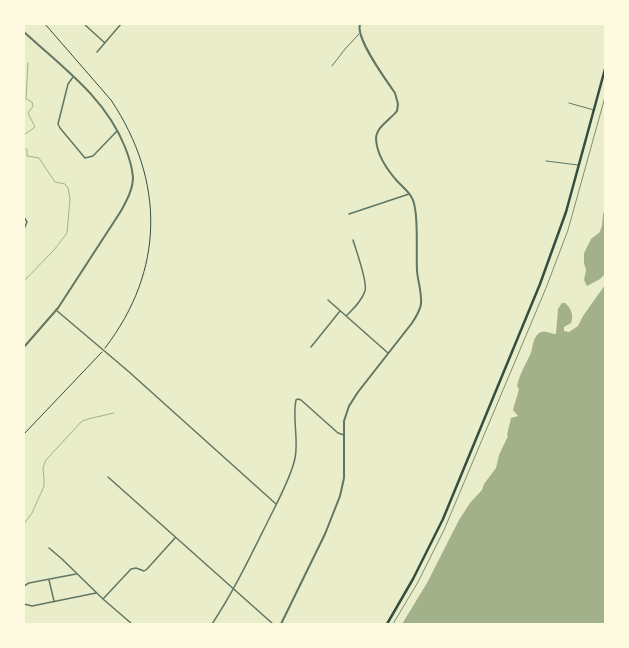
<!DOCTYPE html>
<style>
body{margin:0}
#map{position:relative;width:629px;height:648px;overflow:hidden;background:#e9edc9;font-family:Poppins,sans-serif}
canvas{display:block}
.frame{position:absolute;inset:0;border:25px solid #fefae0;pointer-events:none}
</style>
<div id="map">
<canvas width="629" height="648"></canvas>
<div class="frame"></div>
</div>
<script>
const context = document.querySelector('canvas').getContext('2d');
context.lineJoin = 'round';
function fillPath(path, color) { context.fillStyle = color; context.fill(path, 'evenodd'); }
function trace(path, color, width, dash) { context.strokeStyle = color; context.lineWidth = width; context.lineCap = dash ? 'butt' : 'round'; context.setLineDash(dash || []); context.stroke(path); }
const water = new Path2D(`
 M605 211V274L600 279 587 286 584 280 586 270 584 263V253L591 239 600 232 602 225 603 214Z
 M605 285V624H402L427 583 459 520 470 503 482 490 484 484 496 468 499 455 508 436 507 435 511 418 518 416 513 410 519 389 517 386C520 373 524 368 529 357 534 350 531 337 541 332 546 330 551 334 556 334L558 309 562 303H565C571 308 574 315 571 323L564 327V331L569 332 578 326 583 316Z`);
const stream = new Path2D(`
 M24 135 35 127 28 113 33 106 32 102 26 99 28 63
 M24 148 27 150V156L39 158 55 182 65 184 68 188 70 199 67 233 54 250 24 281
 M24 524 32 513 44 486V479L43 468 46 460 82 421 92 418 114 413`);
const path = new Path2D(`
 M45 24 111 100C165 181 165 270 105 348
 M24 434 102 352`);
const service = new Path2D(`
 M332 66 345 49 359 34
 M569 103 594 110
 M546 161 578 165`);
const minor = new Path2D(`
 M84 24 105 43
 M97 52 121 24
 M73 77 68 84 58 124 60 128 85 158 93 156 117 131
 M349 214 409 194
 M24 217 27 222 24 229
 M328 300 388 353
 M56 310 128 371 276 504
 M346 316C353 309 362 301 365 291 368 283 356 250 353 240
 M311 347 340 311
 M108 477 273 624
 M49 548 62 559 103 599 132 624
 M49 580 54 601
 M24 586 29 583 76 574
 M103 599 131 569 136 568 144 571 147 569 175 538
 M24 604 32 606 96 593
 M212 624C234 591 251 555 269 519 277 503 292 475 295 458 299 439 292 419 296 400L298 399 301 400 338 433 344 435`);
const tertiary = new Path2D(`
 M24 32C62 67 105 97 125 147 129 157 132 166 133 177 133 189 127 200 121 211L58 308 24 347
 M281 624 325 534 340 496 344 478V421L349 406 358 392 412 323C416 317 420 311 421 304 422 293 418 282 417 271 416 255 419 210 412 198 409 192 403 187 398 182 388 171 377 155 376 139 376 127 390 120 397 111L398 104 395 93C386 80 355 38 360 24`);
const primary = new Path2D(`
 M387 624 413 579 443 519 540 284 566 212 605 69`);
const rail = new Path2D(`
 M393 624 418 582 444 530 546 288 568 230 605 97`);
fillPath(water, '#a3b18a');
trace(stream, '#a3b18a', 1);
trace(path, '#344e41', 1);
trace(service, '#617663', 1);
trace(minor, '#617663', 1.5);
trace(tertiary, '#617663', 2);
trace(primary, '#344e41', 2.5);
trace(rail, '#7c8e77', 1);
</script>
